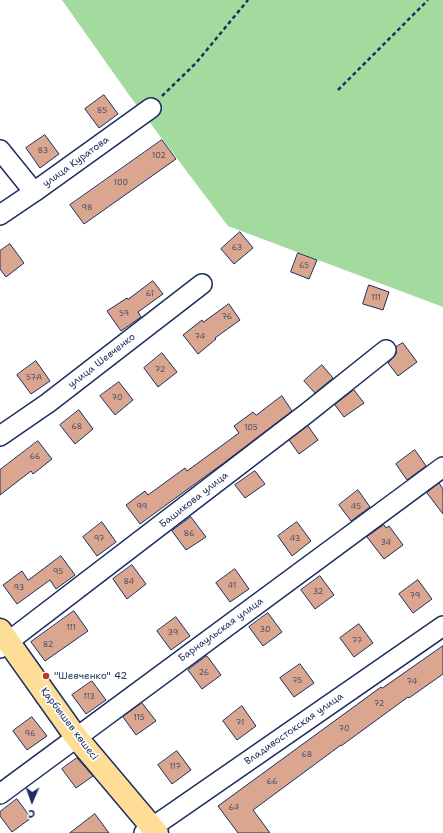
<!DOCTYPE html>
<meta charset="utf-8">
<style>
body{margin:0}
#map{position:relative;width:443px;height:833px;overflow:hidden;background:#fff;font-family:"Shantell Sans",sans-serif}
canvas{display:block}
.north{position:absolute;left:12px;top:781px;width:40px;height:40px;-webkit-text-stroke:3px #fff;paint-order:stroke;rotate:182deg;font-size:11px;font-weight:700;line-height:16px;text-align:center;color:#1b2f5e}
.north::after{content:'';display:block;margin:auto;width:14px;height:18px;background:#1b2f5e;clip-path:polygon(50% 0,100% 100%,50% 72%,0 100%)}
</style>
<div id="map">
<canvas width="443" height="833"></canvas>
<div class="north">С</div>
</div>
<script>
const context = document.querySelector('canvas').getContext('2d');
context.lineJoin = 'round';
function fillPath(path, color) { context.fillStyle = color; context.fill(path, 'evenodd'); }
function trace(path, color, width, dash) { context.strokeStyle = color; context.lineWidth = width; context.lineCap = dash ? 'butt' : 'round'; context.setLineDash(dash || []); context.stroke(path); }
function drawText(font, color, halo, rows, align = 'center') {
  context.font = font + ' "Shantell Sans",sans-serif'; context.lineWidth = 3.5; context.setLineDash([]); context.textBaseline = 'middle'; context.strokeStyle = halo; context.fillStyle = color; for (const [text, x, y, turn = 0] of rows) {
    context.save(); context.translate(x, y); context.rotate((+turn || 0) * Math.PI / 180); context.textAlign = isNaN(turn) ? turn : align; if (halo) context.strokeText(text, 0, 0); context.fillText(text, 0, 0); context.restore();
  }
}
const green = new Path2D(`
 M62 0H443V307L228 226 129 95Z`);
const building = new Path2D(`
 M104 95 118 114 99 128 85 109Z
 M45 135 59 154 40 168 26 148Z
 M162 140 176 159 84 224 70 205Z
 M240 232 253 248 234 264 221 249Z
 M10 244 24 263 6 277 0 269V251Z
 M298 253 317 260 309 279 291 272Z
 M153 281 163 294 138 312 141 317 121 331 107 311 127 298 128 299Z
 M369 285 389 292 383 310 363 304Z
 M229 304 240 320 215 338 216 339 198 354 183 335 202 320 203 322Z
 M403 343 417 362 398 376 388 363 396 354V347Z
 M162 353 177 372 158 387 144 368Z
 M36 361 50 381 31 394 17 375Z
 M322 365 333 378 315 393 304 381Z
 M119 382 133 400 115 415 100 396Z
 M354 390 364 403 344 417 335 405Z
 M282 396 292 411 225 462 140 524 126 505 145 491 148 495 185 468 187 471 239 433 234 426 253 412 256 415Z
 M79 410 93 429 75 444 60 425Z
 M308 426 318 440 299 454 289 440Z
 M38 441 52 459 33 474 31 471 0 495V470Z
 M415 450 426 466 407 480 396 464Z
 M255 471 265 484 245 498 235 485Z
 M439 483 443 489V514L427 493Z
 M358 490 370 507 351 521 339 505Z
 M191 517 206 537 186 550 172 531Z
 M102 522 116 542 97 556 83 537Z
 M297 522 311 541 292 556 278 536Z
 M384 525 386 528 389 526 403 545 384 559 367 537Z
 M61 556 75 575 56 589 50 580 17 604 3 585 22 571 28 580Z
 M132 565 146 584 127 599 113 579Z
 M235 569 249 589 230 602 216 583Z
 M320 576 334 595 315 609 301 590Z
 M418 580 432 599 413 613 399 594Z
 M74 611 88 631 45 661 31 642Z
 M268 613 282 632 263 646 249 627Z
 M176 617 190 636 171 650 157 631Z
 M359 624 373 643 354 657 340 638Z
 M443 646V674L409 698 408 697 341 746V745L253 810 270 833H238L218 806 381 687 382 688Z
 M207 656 221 675 202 689 188 670Z
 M300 664 314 683 294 697 280 678Z
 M92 681 106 700 86 714 72 695Z
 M142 703 156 721 136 735 123 717Z
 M242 706 256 726 237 740 223 721Z
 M32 717 47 736 27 750 13 731Z
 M177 751 191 770 172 784 158 765Z
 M77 758 93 776 76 788 62 769Z
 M17 799 31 818 12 832 0 816V812Z
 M95 814 109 833H70Z`);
const path = new Path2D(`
 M338 90 428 0
 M162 96 196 63 248 0`);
const minor = new Path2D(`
 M0 150 34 192
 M0 215 34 192 151 108
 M0 436 48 403 202 284
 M0 648 307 413 386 350
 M0 794 443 467
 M144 833 443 626`);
const major = new Path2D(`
 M0 630 76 737 157 833`);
const markers = [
 [46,676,4,"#c8321e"]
];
const numberNames = [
 ["85",102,111],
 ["83",43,151],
 ["102",159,156],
 ["100",121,183],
 ["98",87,208],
 ["63",237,248],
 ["65",304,266],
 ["61",150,294],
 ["111",376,298],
 ["59",124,314],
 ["76",227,317],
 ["74",200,337],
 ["72",160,370],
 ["57А",34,378],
 ["70",117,398],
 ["68",77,427],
 ["105",251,428],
 ["66",35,457],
 ["99",142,507],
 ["45",356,507],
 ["86",189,534],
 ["97",99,539],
 ["43",295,539],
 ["34",386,543],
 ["95",58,572],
 ["84",129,582],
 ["41",232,586],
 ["93",19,588],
 ["32",318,592],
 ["79",415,596],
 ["111",71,628],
 ["30",265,630],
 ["39",173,633],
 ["77",357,641],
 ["82",48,645],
 ["26",204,673],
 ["75",297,681],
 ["74",412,682],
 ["113",89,697],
 ["72",379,704],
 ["115",139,718],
 ["71",240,723],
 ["70",344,729],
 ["96",30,734],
 ["68",307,755],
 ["117",175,767],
 ["66",272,782],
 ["64",234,808]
];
const streetNames = [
 ["улица Куратова",76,162,-36],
 ["улица Шевченко",102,361,-38],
 ["Башикова улица",194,500,-38],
 ["Барнаульская улица",221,630,-36],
 ["Қарбышев көшесі",69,724,53],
 ["Владивостокская улица",294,729,-35]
];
const poiNames = [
 ["\"Шевченко\" 42",54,676]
];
fillPath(green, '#a3db9f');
fillPath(building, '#dba690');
trace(building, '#1b2f5e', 1);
trace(minor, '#1b2f5e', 22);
trace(major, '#1b2f5e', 25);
trace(path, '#1b2f5e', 2.5, [4, 3]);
trace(minor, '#fff', 19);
trace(major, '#fedd96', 22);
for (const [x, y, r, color] of markers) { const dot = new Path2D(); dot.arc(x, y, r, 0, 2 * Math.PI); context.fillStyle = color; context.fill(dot); trace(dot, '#fff', 1.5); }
drawText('8px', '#4b4d6a', null, numberNames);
drawText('10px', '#1b2f5e', '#fff', streetNames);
drawText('10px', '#1b2f5e', '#fff', poiNames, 'left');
</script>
